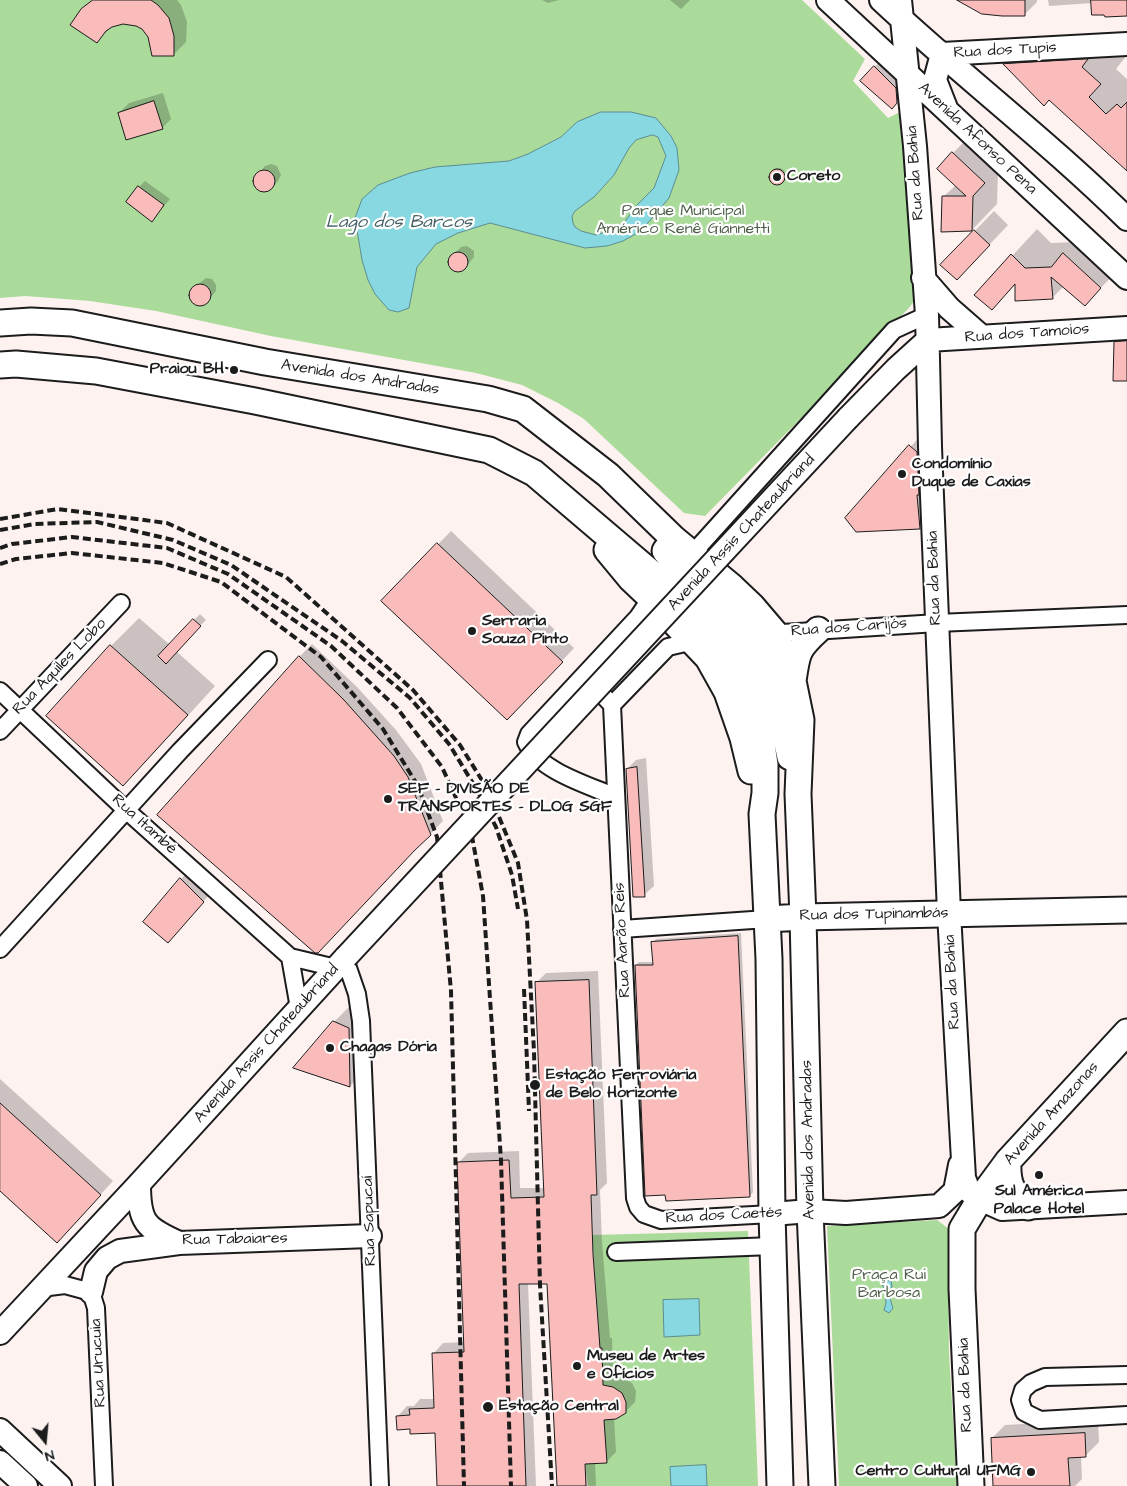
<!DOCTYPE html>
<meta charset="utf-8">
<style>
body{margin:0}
#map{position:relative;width:1127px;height:1486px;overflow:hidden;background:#fef2f1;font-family:"Architects Daughter",sans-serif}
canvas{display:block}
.north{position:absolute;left:20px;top:1416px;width:50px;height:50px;-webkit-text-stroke:4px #fff;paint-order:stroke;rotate:163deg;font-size:14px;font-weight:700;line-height:20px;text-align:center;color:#1c1c1c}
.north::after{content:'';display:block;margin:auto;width:18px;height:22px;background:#1c1c1c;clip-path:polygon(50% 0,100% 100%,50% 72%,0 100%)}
</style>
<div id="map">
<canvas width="1127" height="1486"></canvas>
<div class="north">N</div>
</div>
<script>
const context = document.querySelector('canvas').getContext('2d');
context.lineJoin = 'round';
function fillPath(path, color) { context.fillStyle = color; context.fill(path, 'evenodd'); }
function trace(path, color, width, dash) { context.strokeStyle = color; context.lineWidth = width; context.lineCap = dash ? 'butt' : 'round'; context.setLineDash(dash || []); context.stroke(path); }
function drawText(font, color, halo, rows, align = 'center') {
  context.font = font + ' "Architects Daughter",sans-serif'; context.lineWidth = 4.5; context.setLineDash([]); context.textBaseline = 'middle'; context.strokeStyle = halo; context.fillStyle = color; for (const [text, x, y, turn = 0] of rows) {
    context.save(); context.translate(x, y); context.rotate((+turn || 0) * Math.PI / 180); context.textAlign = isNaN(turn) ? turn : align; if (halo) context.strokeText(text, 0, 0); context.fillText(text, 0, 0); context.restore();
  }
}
const green = new Path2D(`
 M0 0H802L865 59 853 81 888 118 902 111 917 297 909 308 705 516 684 513 584 419 558 403 522 385 476 373 271 336 156 311 90 301 25 296 0 298Z
 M937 1220 953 1232 948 1257 949 1354 957 1486H839L827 1226Z
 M748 1231 758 1486H588L585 1464 577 1335 599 1334 592 1235Z`);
const water = new Path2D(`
 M601 112H631L656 118 671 136 677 148 679 170 669 198 641 231 623 241 607 246 585 248 490 223 458 233 436 244 417 267 409 308 398 312 389 310 375 294 368 280 362 260 355 218 362 199 378 185 410 173 435 167 509 161 528 154 561 137 577 122ZM653 135 658 137 666 156 654 188 635 207 624 223 611 230 596 235 581 231 575 227 573 223 572 216 575 211 594 197 614 175 629 148 636 140Z
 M886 1280 891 1281 892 1286C889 1294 890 1300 893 1308L889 1313 884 1310 886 1303 885 1291 882 1284Z
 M699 1299 700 1335 664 1337 663 1300Z
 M706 1465 707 1486H671L670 1467Z`);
const shadow = new Path2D(`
 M92 0H177L181 5 187 22 186 42 173 55 150 37 143 28 137 25 123 22 112 26 97 41 82 10Z
 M542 0H559L548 3Z
 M670 0H690L681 9Z
 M962 0H1037V2L1024 15Z
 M1048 0H1127V15L1093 3 1049 6Z
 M1114 32 1109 39 1127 55 1116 69 1127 79V169L1049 99 1044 104 1005 64 1032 37Z
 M884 57 905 79 901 98 892 107 862 81Z
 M163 93 171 119 162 128 119 113 129 103Z
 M978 128 998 170 997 204 972 230 943 197 956 185 953 153Z
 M271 164 277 166 281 175 278 181 272 188 262 190 257 187 255 178 265 166Z
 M770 176a8 8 0 1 1 16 0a8 8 0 1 1-16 0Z
 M145 181 170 199 152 220 139 187Z
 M994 211 1008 225 976 259 942 265Z
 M1037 229 1051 243 1076 242 1126 262 1085 304 1064 286 1052 298 1017 283 991 308 976 295Z
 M467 246 474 251V257L464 269 455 270 450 264V258L461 247Z
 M206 278 212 279 216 285V291L205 304 198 305 191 299V290Z
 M1127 330V380L1115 342Z
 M923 433 932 515 919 528 847 518Z
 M451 531 574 648 520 706 383 601Z
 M200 614 206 620 176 651 215 686 151 756 123 784 47 716 111 646 139 618 170 645Z
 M312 644 357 687 396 730 421 764 443 821 430 834 299 657Z
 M646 758 654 886 644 895 627 769 636 760Z
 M187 873 209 895 174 935 181 879Z
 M741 933 753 1192 750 1196 667 1194 636 965 639 962H654L652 943 656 939Z
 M598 971 607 1183 600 1190 602 1243 610 1338H612L613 1376 624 1378 632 1383 636 1391 635 1402 625 1412 614 1418 616 1452 606 1462 595 1463 596 1486H558L548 1283H528L536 1486H438L436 1432 411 1428 398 1416 407 1406H414L420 1399H435L434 1353 443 1343 465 1342 458 1163 468 1153 519 1151 520 1188H545L536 983 546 973Z
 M354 1002 368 1009 369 1067 350 1086 295 1067 334 1022Z
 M0 1079 113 1181 70 1228 0 1189Z
 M1098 1420 1099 1442 1086 1455 1081 1456 1082 1479 1075 1486H995L992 1438 1005 1425Z`);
const building = new Path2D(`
 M93 0H151L158 5 169 18 171 25 174 36V56H152L148 37 142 29 136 26 123 24 112 27 106 31 97 43 70 25 81 9Z
 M957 0H1025V16H1002L982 14Z
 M1091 0H1127V16L1105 17 1104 15H1092Z
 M1088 59 1082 67 1101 84 1089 97 1106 114 1117 104 1121 108 1127 102V171L1049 100 1044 106 1003 64Z
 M874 66 896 88 897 103 892 109 860 81Z
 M154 101 163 129 126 140 118 113Z
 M952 152 985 183 973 196 972 231 941 232 942 196H966L937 169Z
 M769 177a8 8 0 1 1 16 0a8 8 0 1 1-16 0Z
 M253 181a11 11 0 1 1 22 0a11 11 0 1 1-22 0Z
 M138 186 164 205 152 222 126 202Z
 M974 230 990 245 957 280 940 265Z
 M448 262a10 10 0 1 1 20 0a10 10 0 1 1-20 0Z
 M1063 253 1101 288 1085 306 1051 277 1053 299 1015 301V284L992 310 974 295 1011 254 1025 268 1051 267Z
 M189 295a11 11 0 1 1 22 0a11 11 0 1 1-22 0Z
 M1127 341V381H1113L1114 342Z
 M909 445 917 452 919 495H917L920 529 856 532 845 518Z
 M437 543 563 662 507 720 381 601Z
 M193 619 201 626 166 664 158 656Z
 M110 645 188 715 123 786 46 716Z
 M299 656 344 700 394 756 408 777 431 835 415 850 318 953H315L157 815Z
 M637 767 645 897H633L626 769Z
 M180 878 204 902 168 943 143 922Z
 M738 936 750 1197 666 1201 665 1195 645 1196 635 965H653L651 942Z
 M589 980 597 1195H591L593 1254 600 1348H602L603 1385 613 1387 622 1393 626 1402V1413L616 1419 604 1420 607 1463 585 1464 586 1486H557L547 1284H519L526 1486H437L435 1433 410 1434V1429L397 1430 396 1416 410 1415 409 1409 434 1408 432 1353 464 1352 457 1162 509 1160 511 1198 544 1197 535 982Z
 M333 1021 349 1028 350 1087 293 1068Z
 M0 1103 101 1195 57 1243 0 1191Z
 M1085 1433 1086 1457 1068 1458 1070 1486H993L991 1438Z`);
const street = new Path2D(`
 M685 558 693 553 894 330 927 315
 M767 634 937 623 1127 615
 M584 675 612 705 635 1198 638 1207 644 1214 661 1220 772 1214
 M0 691 126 810 290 957 336 968
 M612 705 668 647 698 640
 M0 731 121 603
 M616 797C588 785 539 771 526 742L529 734 638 617 651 598
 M622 929 767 919
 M0 949 180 751 268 660
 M290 957 299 1008
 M345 959 357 994 361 1021 380 1486
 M616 1252 773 1246
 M41 1288 65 1285 91 1292 96 1308 104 1486
 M1127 1375 1045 1377 1031 1383 1023 1390 1020 1400 1024 1412 1040 1420 1127 1415`);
const secondary = new Path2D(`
 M828 0 1127 278
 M881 0C961 75 1049 142 1127 219
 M900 0 915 146 927 315 930 447 949 913 964 1178 969 1191 980 1199 1002 1209 1127 1202
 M942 54 1127 44
 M942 54 935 80 946 108
 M923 278 949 308 981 336
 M928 340 1127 328
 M848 418 896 369 928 340
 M139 1184C139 1222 145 1228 179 1243
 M772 1214 810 1211 846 1213 939 1206 955 1191 960 1165
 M91 1292 96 1271 107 1258 120 1251 179 1243 370 1236
 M0 1333 139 1184 346 957
 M0 1430 60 1486
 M0 1462 26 1486`);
const primary = new Path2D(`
 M0 323 31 321 72 323 265 362 488 399 523 409 608 475 674 539 732 587 752 606 775 633 793 681 801 720 798 794 803 917 810 1211 822 1486
 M0 365 16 364 96 371 255 401 489 450 534 473 703 617 730 652 748 688 760 731 765 764V793L762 814 769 959 772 1214 780 1486
 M674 539 665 551C682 572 704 587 723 607 745 630 764 660 774 690 782 712 785 735 790 757
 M607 550 631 579 651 598 708 658 727 692 743 738 751 771
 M793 681C797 653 797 649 818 630
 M767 919 803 917 1127 910
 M1008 1161C1007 1184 1011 1191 1028 1207
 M971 1486 962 1289V1229L980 1199 1008 1161 1127 1032`);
const rail = new Path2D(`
 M0 519 58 509 167 523 286 577 413 690 460 745 488 790 518 863 527 920 534 1052 540 1285 552 1486
 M0 530 35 524 97 522 173 540 231 565 342 641 410 698 449 744 477 790 496 827 512 875 518 909
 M0 548 12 544 72 537 167 548 228 574 331 646 397 708 442 767 471 831 483 896 501 1160 511 1486
 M0 564 16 559 72 553 163 563 221 582 321 657 383 729 418 786 437 837 451 991 464 1486
 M524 989 529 1111`);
const secondaryBridge = new Path2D(`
 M346 957 848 418`);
const markers = [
 [777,177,5,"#1c1c1c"],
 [234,370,5,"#1c1c1c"],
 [902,474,5,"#1c1c1c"],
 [472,631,5,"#1c1c1c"],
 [388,799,5,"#1c1c1c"],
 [330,1048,5,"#1c1c1c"],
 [535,1085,6,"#1c1c1c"],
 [1039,1175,5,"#1c1c1c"],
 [577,1366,5,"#1c1c1c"],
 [488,1407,6,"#1c1c1c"],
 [1031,1472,5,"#1c1c1c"]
];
const streetNames = [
 ["Rua dos Tupis",1005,51,-3],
 ["Avenida Afonso Pena",977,139,43],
 ["Rua da Bahia",916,173,-94],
 ["Rua dos Tamoios",1027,334,-4],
 ["Avenida dos Andradas",360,378,9],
 ["Avenida Assis Chateaubriand",742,533,-47],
 ["Rua da Bahia",935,578,-92],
 ["Rua dos Carijós",849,628,-4],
 ["Rua Aquiles Lobo",60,667,-46],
 ["Rua Itambé",144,825,42],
 ["Rua dos Tupinambás",874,915,-1],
 ["Rua Aarão Reis",623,940,-93],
 ["Rua da Bahia",953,982,-93],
 ["Avenida Assis Chateaubriand",267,1044,-48],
 ["Avenida Amazonas",1052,1114,-48],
 ["Avenida dos Andradas",809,1140,-91],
 ["Rua dos Caetés",724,1216,-3],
 ["Rua Sapucaí",370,1221,-92],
 ["Rua Tabaiares",235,1240,-1],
 ["Rua Urucuia",99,1363,-93],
 ["Rua da Bahia",966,1385,-92]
];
const poiNames = [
 ["Coreto",787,177],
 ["Praiou BH",224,370,"right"],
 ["Condomínio",912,465],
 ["Duque de Caxias",912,483],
 ["Serraria",482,622],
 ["Souza Pinto",482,640],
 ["SEF - DIVISÃO DE",398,790],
 ["TRANSPORTES - DLOG SGF",398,808],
 ["Chagas Dória",340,1048],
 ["Estação Ferroviária",546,1076],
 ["de Belo Horizonte",546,1094],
 ["Sul América",1039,1192,"center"],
 ["Palace Hotel",1039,1210,"center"],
 ["Museu de Artes",587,1357],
 ["e Ofícios",587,1375],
 ["Estação Central",499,1407],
 ["Centro Cultural UFMG",1021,1472,"right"]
];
const parkNames = [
 ["Parque Municipal",683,212],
 ["Américo Renê Giannetti",683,230],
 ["Praça Rui",889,1276],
 ["Barbosa",889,1294]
];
const waterNames = [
 ["Lago dos Barcos",399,223]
];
fillPath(green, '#aadb9b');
fillPath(water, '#87d8e1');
trace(water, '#5c8d92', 1);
fillPath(shadow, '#0003');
fillPath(building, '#f9bcbb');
trace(building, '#1c1c1c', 1);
trace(street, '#1c1c1c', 20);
trace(secondary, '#1c1c1c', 26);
trace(primary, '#1c1c1c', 29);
trace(street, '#fff', 16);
trace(secondary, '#fff', 22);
trace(primary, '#fff', 25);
trace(rail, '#1c1c1c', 4, [8, 4]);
trace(secondaryBridge, '#1c1c1c', 26, []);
trace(secondaryBridge, '#fff', 22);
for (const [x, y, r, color] of markers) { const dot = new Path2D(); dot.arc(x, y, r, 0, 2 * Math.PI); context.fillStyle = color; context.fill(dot); trace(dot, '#fff', 2); }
drawText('16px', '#1c1c1c', '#fff', streetNames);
drawText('bold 16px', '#1c1c1c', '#fff', poiNames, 'left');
drawText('16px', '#4e5f48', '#fff', parkNames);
drawText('italic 18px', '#415e61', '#fff', waterNames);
</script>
